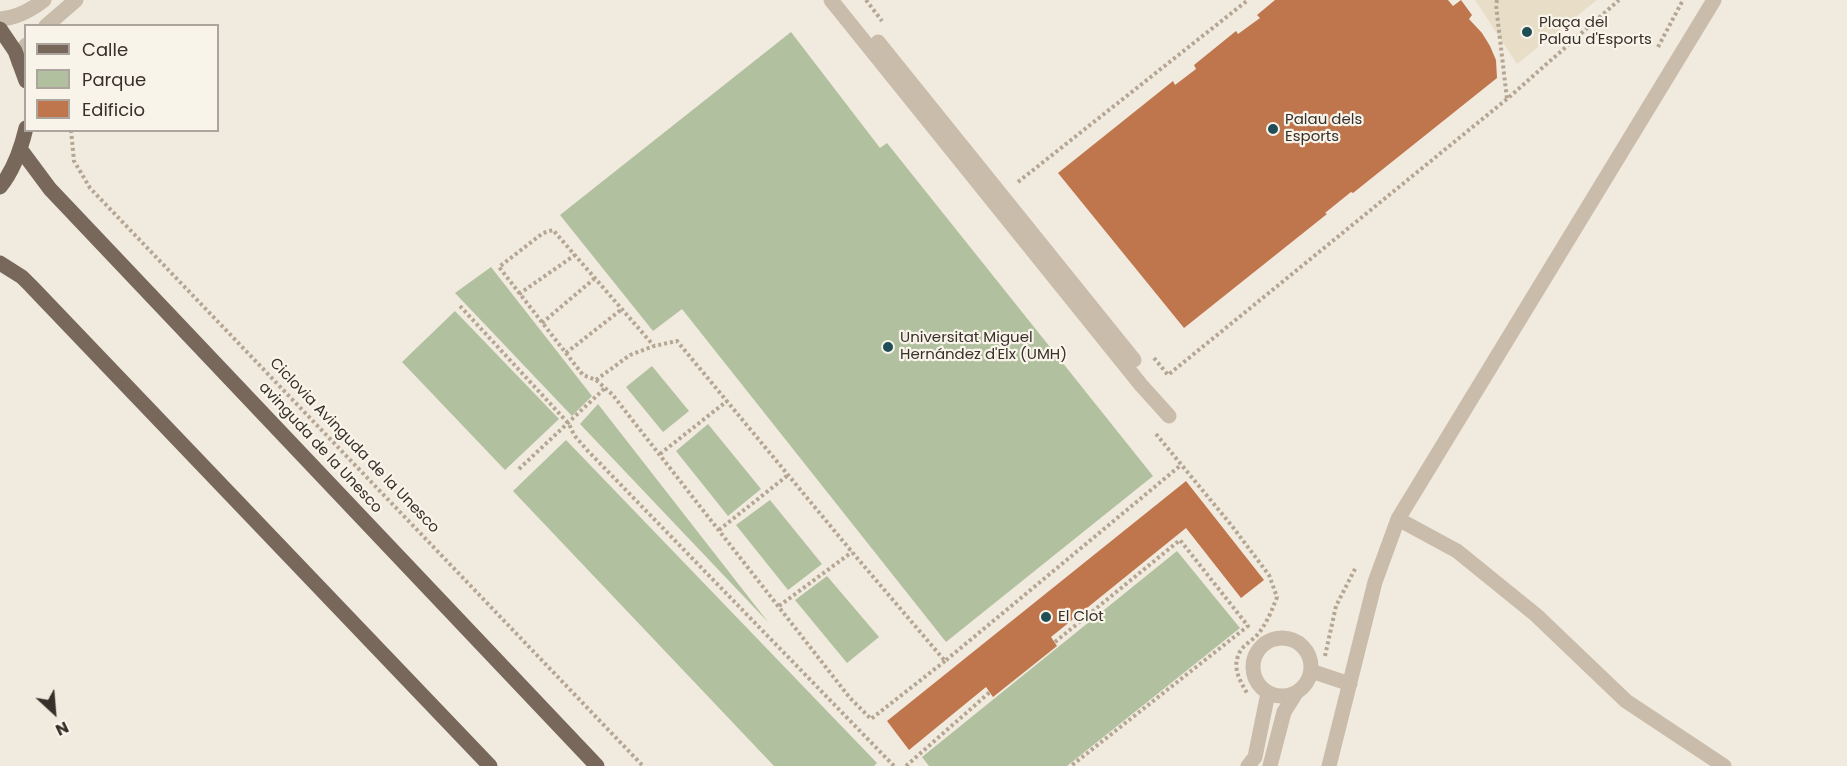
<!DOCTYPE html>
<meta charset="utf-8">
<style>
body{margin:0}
#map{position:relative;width:1847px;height:766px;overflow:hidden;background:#f1eade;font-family:Poppins,sans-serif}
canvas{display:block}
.legend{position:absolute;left:24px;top:24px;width:195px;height:108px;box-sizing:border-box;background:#f9f4ea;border:2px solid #aba59d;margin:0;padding:8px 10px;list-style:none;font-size:18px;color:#372f29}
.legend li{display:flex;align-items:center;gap:12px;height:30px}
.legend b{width:30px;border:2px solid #aba59d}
.north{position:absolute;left:24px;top:682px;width:60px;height:60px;-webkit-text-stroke:4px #f9f4ea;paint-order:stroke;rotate:154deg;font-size:16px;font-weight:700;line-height:24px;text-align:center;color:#372f29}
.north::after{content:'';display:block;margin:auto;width:21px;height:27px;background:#372f29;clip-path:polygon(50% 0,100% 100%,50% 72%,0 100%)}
</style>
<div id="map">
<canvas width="1847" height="766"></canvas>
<ul class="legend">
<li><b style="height:8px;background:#78685b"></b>Calle</li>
<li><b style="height:16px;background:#b1c09e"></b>Parque</li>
<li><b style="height:16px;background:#c0764d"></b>Edificio</li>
</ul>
<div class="north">N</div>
</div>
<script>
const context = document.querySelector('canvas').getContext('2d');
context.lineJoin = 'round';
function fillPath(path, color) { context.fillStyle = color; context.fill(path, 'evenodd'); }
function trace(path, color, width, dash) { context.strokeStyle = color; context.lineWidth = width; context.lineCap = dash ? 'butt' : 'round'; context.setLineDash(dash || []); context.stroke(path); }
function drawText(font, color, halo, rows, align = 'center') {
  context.font = font + ' Poppins,sans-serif'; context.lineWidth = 4.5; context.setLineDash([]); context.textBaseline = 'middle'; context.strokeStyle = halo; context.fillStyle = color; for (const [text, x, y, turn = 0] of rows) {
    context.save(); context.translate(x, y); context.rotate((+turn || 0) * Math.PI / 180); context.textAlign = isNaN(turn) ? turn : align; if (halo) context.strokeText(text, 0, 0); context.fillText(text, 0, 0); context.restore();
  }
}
const green = new Path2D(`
 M791 32 880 148 887 143 1153 476 946 642 682 309 653 331 560 215Z
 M491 267 592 396 572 416 455 293Z
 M455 311 559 419 505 470 402 362Z
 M652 366 689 411 663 432 626 387Z
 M598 404 768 622 580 424Z
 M708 424 761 489 728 516 676 451Z
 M566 440 877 763 874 766H774L513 491Z
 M770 500 822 564 788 590 736 525Z
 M1177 551 1240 628 1067 766H929L922 757Z
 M827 576 879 637 847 663 795 600Z`);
const plaza = new Path2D(`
 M1475 0H1597L1517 64Z`);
const building = new Path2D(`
 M1275 0H1448L1453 6 1461 0 1472 15 1469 19 1482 33 1490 46 1496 60 1497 78 1353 193 1351 192 1325 213 1327 214 1184 328 1058 173 1173 81 1175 85 1196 69 1194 65 1236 31 1238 34 1260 18 1257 15Z
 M1186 481 1264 580 1241 598 1186 528 1051 637 1057 646 993 697 986 687 909 750 887 721Z`);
const path = new Path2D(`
 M866 0 882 21
 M1497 0 1496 5 1507 99
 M1658 47 1683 0
 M71 130 74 161 90 188 643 766
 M1018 182 1248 0
 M519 294 575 255
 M460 306 569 424 574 435 587 450 894 766
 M542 323 595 278
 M566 353 622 309
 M1154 358 1168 375 1507 99 1619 0
 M596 380 630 355 654 346
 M1156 434 1232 526 1269 575 1277 597C1272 610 1267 623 1258 634 1253 640 1245 644 1241 650 1231 666 1239 679 1247 693
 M660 454 727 401
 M519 469 605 388
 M719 530 788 475
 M779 606 852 552
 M1055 642 1180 540 1248 626 1071 766
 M1325 656 1336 606 1356 567
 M945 661 871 719 850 698 612 394 596 380 583 375 499 267 543 233 553 230 654 346 677 341 852 552 945 661 1181 465
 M906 766 990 692`);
const minor = new Path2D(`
 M831 0 1141 385 1169 416
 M0 19C17 18 31 10 44 0
 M46 26 76 0
 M878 42 1134 360
 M19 63 26 45
 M1398 519 1457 551 1536 615 1626 701 1724 766
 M1253 667a29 29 0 1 1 58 0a29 29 0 1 1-58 0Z
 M1311 671 1350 684
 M1248 766 1255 757 1268 693
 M1270 766 1284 712 1296 693
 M1329 766 1375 582 1398 519 1714 0`);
const major = new Path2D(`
 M0 29 15 51 26 81
 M21 150 50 189 597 766
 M0 187C14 170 21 149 26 128
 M0 263 22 277 31 286 490 766`);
const markers = [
 [1527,32,6,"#214d56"],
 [1273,129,6,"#214d56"],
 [888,347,6,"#214d56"],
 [1046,617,6,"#214d56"]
];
const poiNames = [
 ["Plaça del",1539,23],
 ["Palau d'Esports",1539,40],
 ["Palau dels",1285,120],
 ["Esports",1285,137],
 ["Universitat Miguel",900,338],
 ["Hernández d'Elx (UMH)",900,355],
 ["El Clot",1058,617]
];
const streetNames = [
 ["Ciclovia Avinguda de la Unesco",354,446,46],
 ["avinguda de la Unesco",320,448,47]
];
fillPath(green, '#b1c09e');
fillPath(plaza, '#e8ddc6');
fillPath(building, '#c0764d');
trace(path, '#b5a694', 4, [3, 3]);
trace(minor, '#c9bcaa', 15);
trace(major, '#78685b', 15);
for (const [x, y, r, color] of markers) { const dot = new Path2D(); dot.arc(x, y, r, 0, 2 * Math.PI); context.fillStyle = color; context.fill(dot); trace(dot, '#f9f4ea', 2); }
drawText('15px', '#372f29', '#f9f4ea', poiNames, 'left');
drawText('15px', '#372f29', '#f9f4ea', streetNames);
</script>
